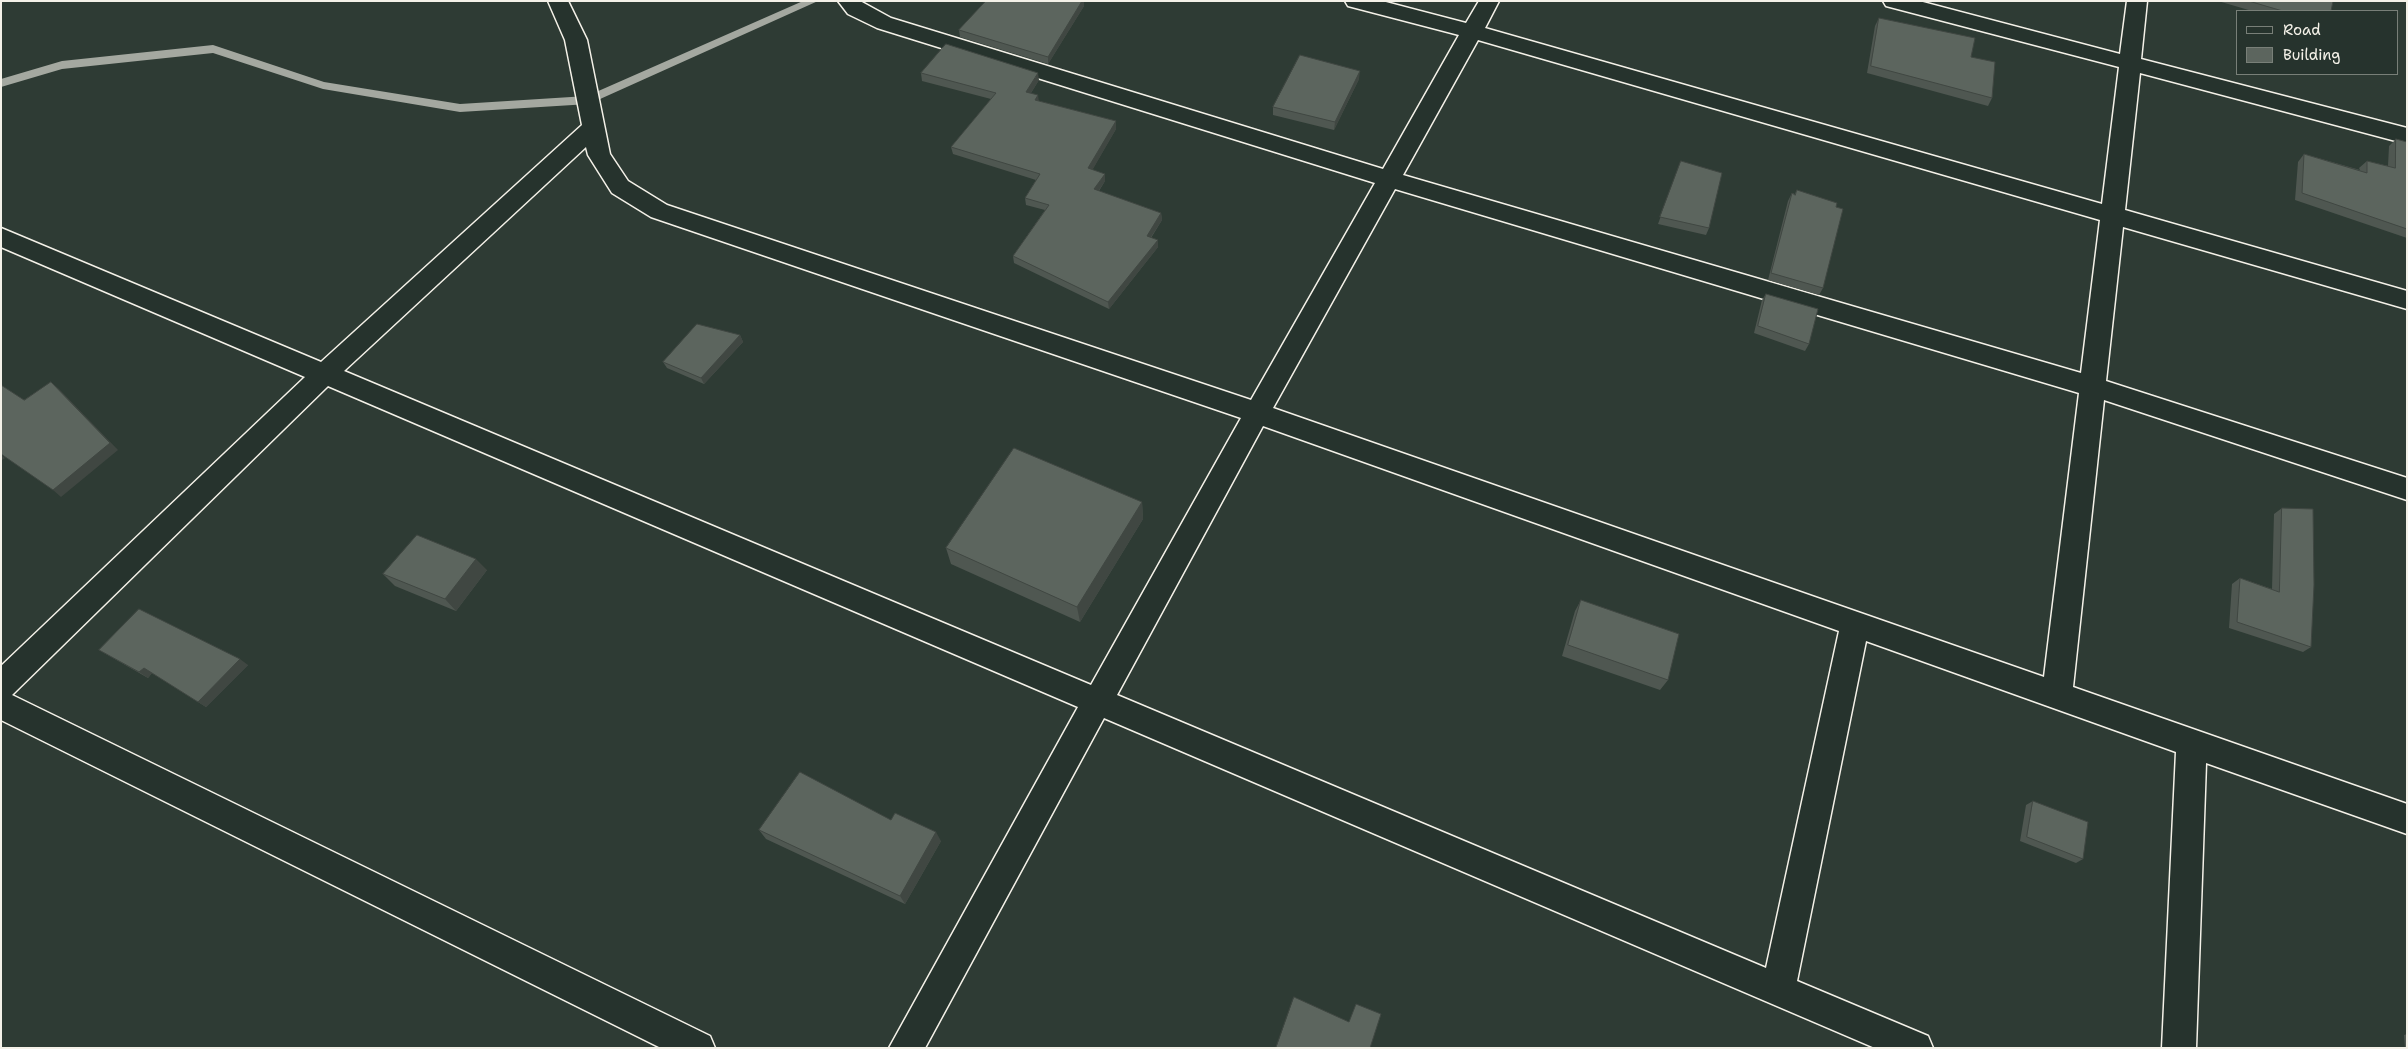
<!DOCTYPE html>
<style>
body{margin:0}
#map{position:relative;width:2408px;height:1049px;overflow:hidden;background:#2e3b34;font-family:"Shantell Sans",sans-serif}
canvas{display:block}
.frame{position:absolute;inset:0;border:2px solid #f4f1e8;pointer-events:none}
.legend{position:absolute;left:2236px;top:10px;width:162px;height:65px;box-sizing:border-box;background:#26332d;border:1px solid #787f78;margin:0;padding:6px 9px;list-style:none;font-size:15px;color:#f4f1e8}
.legend li{display:flex;align-items:center;gap:10px;height:25px}
.legend b{width:25px;border:1px solid #787f78}
</style>
<div id="map">
<canvas width="2408" height="1049"></canvas>
<div class="frame"></div>
<ul class="legend">
<li><b style="height:6px;background:#26332d"></b>Road</li>
<li><b style="height:14px;background:#5c655e"></b>Building</li>
</ul>
</div>
<script>
const context = document.querySelector('canvas').getContext('2d');
context.lineJoin = 'round';
function fillPath(path, color) { context.fillStyle = color; context.fill(path, 'evenodd'); }
function trace(path, color, width, dash) { context.strokeStyle = color; context.lineWidth = width; context.lineCap = dash ? 'butt' : 'round'; context.setLineDash(dash || []); context.stroke(path); }
const stream = new Path2D(`
 M803 1H818L589 104 460 112 323 89 213 53 62 69 1 87V79L62 61 213 45 324 82 460 104 587 96Z`);
const minor = new Path2D(`
 M548 1H568L587 40 610 154 628 181 667 205 1251 400 1375 183 877 28 848 14 838 1H860L891 18 1383 169 1459 35 1348 6 1345 1H1382L1466 23 1479 1H1499L1485 28 2102 204 2119 67 1886 6 1883 1H1919L2120 54 2127 1H2147L2141 59 2407 128V144L2140 73 2125 210 2407 291V309L2123 227 2106 381 2407 478V500L2104 400 2073 687 2407 804V834L2206 763 2196 1048H2162L2176 752 1866 641 1797 981 1928 1036 1933 1048H1875L1104 718 925 1048H889L1078 707 328 386 12 695 710 1036 715 1048H661L1 720V666L305 377 1 247V228L321 362 582 125 565 40ZM1478 40 2100 220 2081 373 1403 175ZM586 147 588 155 612 193 651 217 1241 418 1091 685 344 371ZM1395 189 2079 393 2044 677 1273 408ZM1263 426 1839 631 1766 968 1117 695Z`);
const wall = new Path2D(`
 M986 1H1084V6L1048 64 960 37 959 30Z
 M2218 1H2333L2331 11H2252Z
 M1879 18 1971 57 1992 98 1988 106 1867 73 1875 26Z
 M921 73 1039 80 1031 93 1039 101 1116 121V129L1092 170 1105 181 1099 191 1161 213 1162 220 1151 238 1158 247 1109 309 1014 263 1013 256 1045 210 1026 205 1025 198 1036 180 953 154 951 147 991 99 922 81Z
 M1359 79 1334 130 1273 115V107Z
 M2396 139 2407 142V238L2295 200 2298 162 2304 154 2360 170 2359 168 2367 161 2388 166 2389 146Z
 M1681 161 1709 228 1706 235 1658 224Z
 M1797 190 1836 207 1823 288 1819 295 1768 280 1788 201 1792 193 1795 194Z
 M1766 294 1809 344 1805 351 1754 333 1762 300Z
 M740 335 743 342 704 384 667 368 663 362Z
 M1142 502 1143 519 1080 622 951 564 946 548Z
 M2282 508 2311 647 2303 652 2229 628 2232 584 2240 578 2272 589 2274 514Z
 M487 570 456 611 395 586 383 574Z
 M1581 600 1668 680 1660 690 1562 656 1575 611Z
 M99 650 248 665 206 707 152 673 148 678Z
 M2033 801 2083 859 2076 863 2020 841 2026 805Z
 M759 830 941 841 905 904 766 839Z
 M2407 1034V1048H2405L2404 1035Z`);
const shadedWall = new Path2D(`
 M1082 1H1084V6L1048 64V57Z
 M1360 71 1359 79 1334 130 1335 122Z
 M1038 73 1039 80 1027 99 1026 92Z
 M1038 95 1039 102 1035 100Z
 M1116 121V129L1089 176 1088 168Z
 M1105 174V181L1095 196 1094 189Z
 M1161 213 1162 220 1147 243V236Z
 M1158 240V247L1109 309 1108 302Z
 M740 335 743 342 704 384 701 378Z
 M51 382 59 389 118 450 61 497 53 490Z
 M1 455 5 458 1 461Z
 M1142 502 1143 519 1080 622 1077 607Z
 M476 559 487 570 456 611 445 599Z
 M240 659 248 665 206 707 198 702Z
 M144 668 152 673 148 678 139 672Z
 M936 832 941 841 905 904 900 896Z`);
const building = new Path2D(`
 M986 1H1082L1048 57 959 30Z
 M2249 1H2333L2331 11H2283Z
 M1879 18 1975 38 1971 57 1995 62 1992 98 1871 66Z
 M946 44 1038 73 1026 92 1038 95 1035 100 1116 121 1088 168 1105 174 1094 189 1161 213 1147 236 1158 240 1108 302 1013 256 1049 205 1025 198 1040 174 951 147 996 93 921 73Z
 M1300 55 1360 71 1335 122 1273 107Z
 M2396 139 2407 142V229L2302 193 2304 154 2367 173V161L2395 168Z
 M1681 161 1722 173 1709 228 1660 217Z
 M1797 190 1837 203 1836 207 1843 209 1823 288 1771 273 1792 193 1795 195Z
 M1766 294 1818 309 1809 344 1758 326Z
 M697 324 740 335 701 378 663 362Z
 M51 382 110 443 53 490 1 454V385L24 400Z
 M1014 448 1142 502 1077 607 946 548Z
 M2282 508 2313 509 2314 585 2311 647 2237 622 2240 578 2279 592Z
 M417 535 476 559 445 599 383 574Z
 M1581 600 1679 634 1668 680 1568 645Z
 M139 609 240 659 198 702 144 668 139 672 99 650Z
 M800 772 891 820 895 813 936 832 900 896 759 830Z
 M2033 801 2088 822 2083 859 2027 837Z
 M1294 997 1349 1022 1356 1004 1381 1014 1370 1048H1276Z`);
fillPath(stream, '#a4a8a0');
trace(minor, '#f4f1e8', 3);
fillPath(minor, '#26332d');
fillPath(wall, '#4f5751');
fillPath(shadedWall, '#404742');
fillPath(building, '#5c655e');
trace(building, '#404742', 1);
</script>
